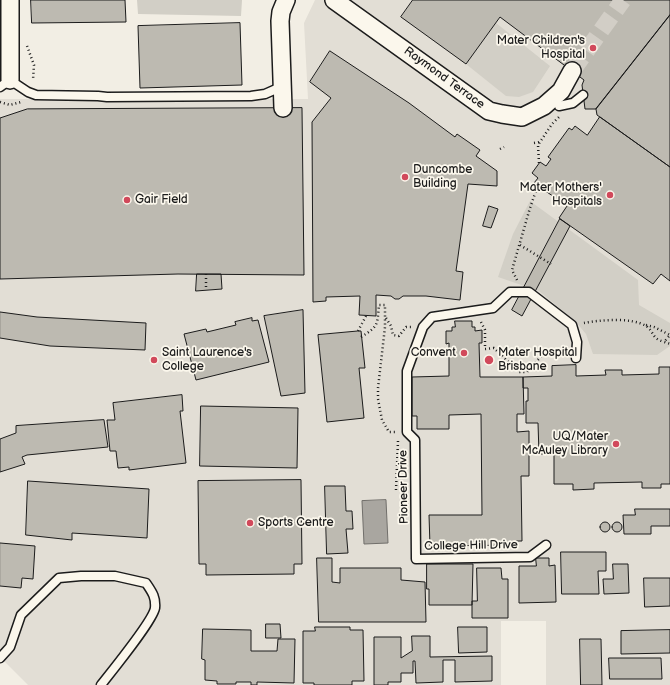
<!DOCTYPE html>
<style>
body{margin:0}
canvas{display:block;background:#f2eee4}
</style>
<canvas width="670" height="685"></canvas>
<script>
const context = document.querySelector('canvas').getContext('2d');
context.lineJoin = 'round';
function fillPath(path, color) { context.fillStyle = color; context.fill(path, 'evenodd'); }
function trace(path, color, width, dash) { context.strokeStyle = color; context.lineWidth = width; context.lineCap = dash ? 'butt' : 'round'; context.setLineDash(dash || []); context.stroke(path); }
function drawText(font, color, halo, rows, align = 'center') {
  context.font = font + ' "Balsamiq Sans",sans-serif'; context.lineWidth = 3.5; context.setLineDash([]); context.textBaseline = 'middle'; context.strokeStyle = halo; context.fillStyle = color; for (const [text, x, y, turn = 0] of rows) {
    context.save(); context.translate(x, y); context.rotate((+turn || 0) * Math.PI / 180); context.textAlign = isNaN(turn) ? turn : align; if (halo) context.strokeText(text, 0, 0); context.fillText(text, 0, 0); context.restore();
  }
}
const built = new Path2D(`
 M315 0H670V685H546V621H501V685H28L0 657V99H308L304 23Z`);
const green = new Path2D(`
 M137 0H242L241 16 138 14Z
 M496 23 550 66 533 92 519 97 506 96 466 64Z
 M530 201 638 280 639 305 670 323V346L657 355 593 354 586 334 576 322 539 291 498 277 513 234Z`);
const water = new Path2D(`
 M386 500 388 543 364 544 362 501Z`);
const building = new Path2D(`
 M31 0H125L126 22 32 23Z
 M413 0H670V15L596 109H585L582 85 584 80 500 17 466 64 401 17Z
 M670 15V167L597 115 596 109Z
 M240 23 242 85 140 88 138 26Z
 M330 51 409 103 455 137 457 134 480 150 476 156 497 171V186L468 184 456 271 463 272 460 300 426 296H403L399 299H395L391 296 376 295V316L359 315 360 296 326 297V301L313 302 312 122 331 98 310 82Z
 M302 108 304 275 178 274 0 279V118L27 109Z
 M600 117 670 167V281L661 274 653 284 559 218 567 206 534 183 538 178 532 173 540 162 546 166 551 159 548 157 569 128 572 130 575 126 587 135Z
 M489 206 498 209 491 228 483 226Z
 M560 219 570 226 522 316 512 310Z
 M197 274H221L222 289 196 291Z
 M303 310 305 393 281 396 264 316Z
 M0 312 37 317 146 323 145 350 50 346 0 338Z
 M252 318V321L258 320 269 362 196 380 184 334 206 329 207 332 236 325 235 322Z
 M455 321H472V327H475V331L482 330V343H479L480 377H523L524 414H517V432L529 431V476H521L522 541H516V545L430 546 429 515H482L481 414 449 415V429H417V416H412V377L449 376V343L446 344V331H452V327H455Z
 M358 331H361L365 368H359L364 418 327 422 318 335Z
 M576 365V376L606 375 605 370H622V375L659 374V367H670V484H661V488H642V482L594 483V489L573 490V484H554V454H539L538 423H526V401H528V388H523V377L552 376V366Z
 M182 395 183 411H180L186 463 129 470V467L118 468 116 451H110L107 420H115L113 403Z
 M201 406 298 408 297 468 200 466Z
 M104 420 108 447 27 455 22 457 25 464 0 472V439L16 433V426Z
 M301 480 302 564H294V574L206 575V564H199L198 481Z
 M28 481 149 489 147 538 72 533V540L26 535Z
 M325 486H345L346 511H352L353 529H346L348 553 327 554Z
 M635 509H670V526H651V534H624L623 515H635Z
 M612 527a5 5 0 1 1 10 0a5 5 0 1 1-10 0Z
 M600 527a5 5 0 1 1 10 0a5 5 0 1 1-10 0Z
 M0 543 35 546 33 579 22 578 21 588 0 586Z
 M561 552H606V571H598L599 594H562Z
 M317 558H332V582L340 583V568H401V580L425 582 426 622H319Z
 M536 558H549V566L555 565 556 602 519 603V566H536Z
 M427 564H473L472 605H429V589H427Z
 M613 564H628L629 593 604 594 603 579H613Z
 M477 568H501L502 579H508V618H472V601H477Z
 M644 578H670V606L645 607Z
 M266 624H280L281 638H266Z
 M315 627H350V630H363L364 681H352V685H314V683H303V631H315Z
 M458 627H487V652L459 653Z
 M203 629 251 630V651H277L278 639H295L294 683 257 682V685H251V682H236V684H217V681L205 680V660L202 659Z
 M670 630V653L621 654V631Z
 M412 636H430V657L492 656V681L455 682V660H443V682L416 683 415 661H413V673H401V682H388V685H374V637H401V658L412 651Z
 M580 639H601L602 685H581Z
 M609 658H661L662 679H610Z`);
const streetTunnel = new Path2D(`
 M572 71 623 0`);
const path = new Path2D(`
 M27 46 34 65 33 80
 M0 102 10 105 21 102
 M534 143 540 142
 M500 149 504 147
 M539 163 538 145 552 124 559 117
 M520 245 551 264
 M206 274V290
 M517 280 512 270 530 208 538 185
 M386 318 391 326 393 335 399 336 406 327H411
 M481 322 485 330V349L494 348 519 372H527L545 352
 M584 323C599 320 632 317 646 326 651 329 652 334 656 338 659 341 666 342 670 344
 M646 325 654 327 670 335 664 342
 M358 331 366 316
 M361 337C379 326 377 325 379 305H385V327L378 388V399L382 420 389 432H396
 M396 490 398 441`);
const lane = new Path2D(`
 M0 87 10 80 28 92 36 95 98 96 107 97 251 96 265 94 283 86
 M559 106 573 103 583 95
 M546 545 530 557 416 559 415 440 407 432V371L423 327 432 317 493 308 510 292H529L572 325 577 342 576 358
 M0 658 10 647 21 615 59 578 81 576H115L146 583C152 592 156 597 155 608 153 621 111 672 101 685`);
const street = new Path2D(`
 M10 0V80
 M334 0 489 111 502 114 522 117 544 106 561 91 572 71
 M283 108 280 21 281 12 286 0`);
const markers = [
 [593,48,4,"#d1495b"],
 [405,177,4,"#d1495b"],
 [610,195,4,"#d1495b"],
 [127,200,4,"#d1495b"],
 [464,353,4,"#d1495b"],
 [154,360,4,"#d1495b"],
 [489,360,5,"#d1495b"],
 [616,444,4,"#d1495b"],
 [250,523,4,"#d1495b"]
];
const poiNames = [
 ["Mater Children's",585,41,"right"],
 ["Hospital",585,55,"right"],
 ["Duncombe",413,170],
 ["Building",413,184],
 ["Mater Mothers'",602,188,"right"],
 ["Hospitals",602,202,"right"],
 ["Gair Field",135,200],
 ["Saint Laurence's",162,353],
 ["College",162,367],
 ["Convent",456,353,"right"],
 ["Mater Hospital",498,353],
 ["Brisbane",498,367],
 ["UQ/Mater",608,437,"right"],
 ["McAuley Library",608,451,"right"],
 ["Sports Centre",258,523]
];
const streetNames = [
 ["Raymond Terrace",444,78,36],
 ["Pioneer Drive",404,487,-91],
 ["College Hill Drive",471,546,-1]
];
fillPath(built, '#e2ded5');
fillPath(green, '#d2cfc6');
fillPath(water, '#a9a6a0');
trace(water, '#716f6b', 1);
fillPath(building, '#bdbab1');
trace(building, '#1c1c1c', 1);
trace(streetTunnel, '#d2cec6', 17, [17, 8]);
trace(lane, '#1c1c1c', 11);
trace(street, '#1c1c1c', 20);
trace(path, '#1c1c1c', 2.5, [1, 3]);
trace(lane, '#fbf7ec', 8);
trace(street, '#fbf7ec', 17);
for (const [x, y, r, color] of markers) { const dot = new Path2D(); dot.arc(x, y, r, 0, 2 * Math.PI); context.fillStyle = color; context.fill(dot); trace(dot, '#fbf7ec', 1.5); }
drawText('12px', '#1c1c1c', '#fbf7ec', poiNames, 'left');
drawText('12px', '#1c1c1c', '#fbf7ec', streetNames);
</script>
